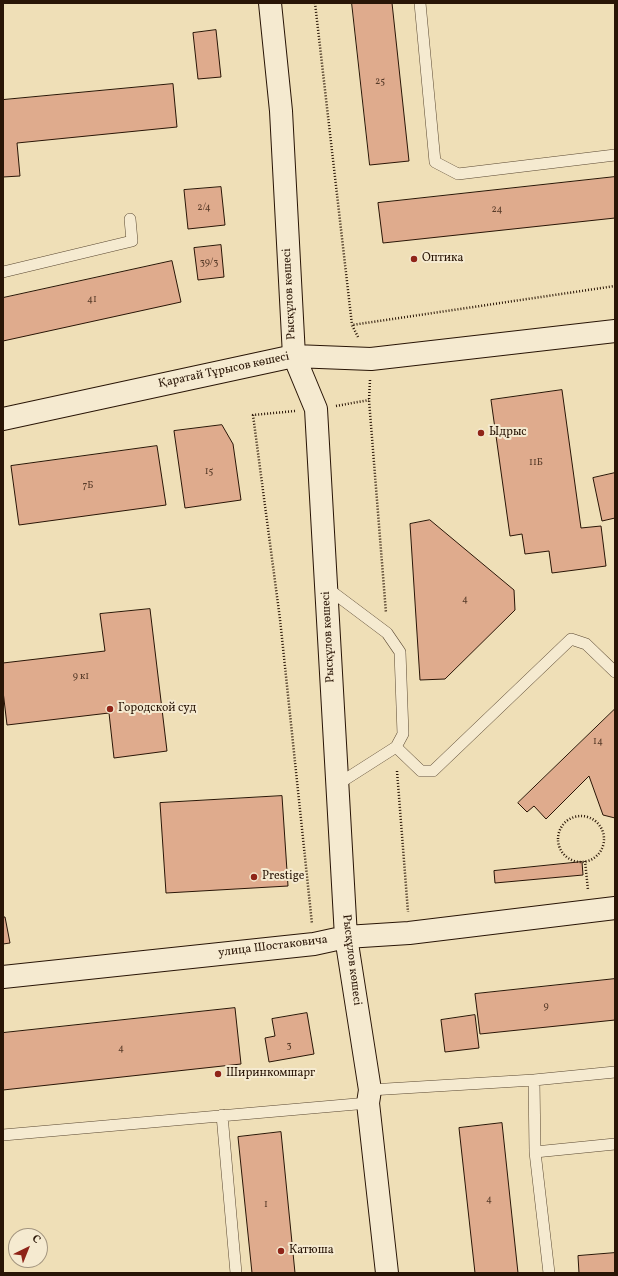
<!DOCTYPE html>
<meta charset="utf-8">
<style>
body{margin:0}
#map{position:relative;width:618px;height:1276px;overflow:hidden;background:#efdfb7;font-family:Vollkorn,serif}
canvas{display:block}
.frame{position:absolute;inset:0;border:4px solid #291506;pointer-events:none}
.north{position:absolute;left:8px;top:1228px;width:40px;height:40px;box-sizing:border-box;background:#f5ead0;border:1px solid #a3957f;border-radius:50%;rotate:43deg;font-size:11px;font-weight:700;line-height:16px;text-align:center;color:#291506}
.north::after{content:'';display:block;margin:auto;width:14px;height:18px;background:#8f2418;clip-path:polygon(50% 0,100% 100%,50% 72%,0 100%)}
</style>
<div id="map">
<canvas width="618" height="1276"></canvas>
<div class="frame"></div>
<div class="north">С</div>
</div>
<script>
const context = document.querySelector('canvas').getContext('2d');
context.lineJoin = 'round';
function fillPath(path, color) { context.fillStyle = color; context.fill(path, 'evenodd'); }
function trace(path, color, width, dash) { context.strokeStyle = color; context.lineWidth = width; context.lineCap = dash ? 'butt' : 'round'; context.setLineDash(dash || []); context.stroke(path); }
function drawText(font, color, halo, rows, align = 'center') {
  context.font = font + ' Vollkorn,serif'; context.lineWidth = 4; context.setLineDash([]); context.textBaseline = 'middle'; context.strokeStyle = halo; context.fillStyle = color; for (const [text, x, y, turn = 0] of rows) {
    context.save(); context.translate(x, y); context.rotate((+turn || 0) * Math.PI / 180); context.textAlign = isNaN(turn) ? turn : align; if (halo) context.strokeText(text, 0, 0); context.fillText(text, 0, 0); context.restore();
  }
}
const building = new Path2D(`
 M352 3H392L409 161 370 165Z
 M216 30 221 77 198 79 193 33Z
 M173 84 177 127 17 143 20 176 3 177V100Z
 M615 177V218L383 243 378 203Z
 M221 187 225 225 188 229 184 190Z
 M221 245 224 277 198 280 194 248Z
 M172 261 181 302 3 341V298Z
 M562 390 581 528 601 526 606 566 552 573 549 551 525 554 522 534 510 536 491 400Z
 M222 425 233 444 241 500 185 508 174 431Z
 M157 446 166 505 19 525 11 466Z
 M615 473V518L602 521 593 478Z
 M430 520 514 590 515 610 445 679 420 680 410 524Z
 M150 609 167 751 114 758 109 713 7 725 3 691V663L105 651 100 614Z
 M615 709V818L603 815 589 776 546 819 534 806 527 812 518 803Z
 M282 796 288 886 166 893 160 803Z
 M582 862 583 875 495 883 494 871Z
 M3 917H5L10 943 3 944Z
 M615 979V1020L480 1034 475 994Z
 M235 1008 241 1064 3 1090V1033Z
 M307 1013 314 1054 269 1062 265 1038 275 1036 272 1019Z
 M475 1015 479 1048 445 1052 441 1020Z
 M502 1123 518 1273H475L459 1128Z
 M281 1132 295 1273H252L238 1137Z
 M615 1253V1273H579L578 1256Z`);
const path = new Path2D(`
 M315 3 352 325
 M358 337 352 325 615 286
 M370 380 369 400 386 613
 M336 406 369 400
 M295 411 253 415 280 619 312 924
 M397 771 408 912
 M558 839a23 23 0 1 1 46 0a23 23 0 1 1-46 0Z
 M585 861 588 890`);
const lane = new Path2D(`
 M420 3 435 162 458 174 615 155
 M3 272 132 241 130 219
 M327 588 387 633 400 652 403 734 396 747 338 784
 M396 747 421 771H433L571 639 586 644 615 672
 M534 1080 535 1152 549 1273
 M370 1090 534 1080 615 1072
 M222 1115 236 1273
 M3 1135 368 1103
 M535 1152 615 1144`);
const secondary = new Path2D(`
 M270 3 281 111 294 356 316 409 346 937 370 1090 368 1103 387 1273
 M3 419 294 356 371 359 615 331
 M3 977 314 944 346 937 409 933 615 908`);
const markers = [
 [414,259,4,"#8f2418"],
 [481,433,4,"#8f2418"],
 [110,709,4,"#8f2418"],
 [254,877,4,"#8f2418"],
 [218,1074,4,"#8f2418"],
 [281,1251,4,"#8f2418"]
];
const numberNames = [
 ["25",380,82],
 ["2/4",204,208],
 ["24",497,210],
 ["39/3",209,263],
 ["41",92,300],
 ["11Б",536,463],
 ["15",209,472],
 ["7Б",88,486],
 ["4",465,600],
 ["9 к1",81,677],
 ["14",598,742],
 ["9",546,1007],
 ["3",289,1046],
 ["4",121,1049],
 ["4",489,1200],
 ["1",266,1205]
];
const poiNames = [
 ["Оптика",422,259],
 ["Ыдрыс",489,433],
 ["Городской суд",118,709],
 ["Prestige",262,877],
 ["Ширинкомшарг",226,1074],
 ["Катюша",289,1251]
];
const streetNames = [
 ["Рысқұлов көшесі",290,294,-93],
 ["Қаратай Тұрысов көшесі",224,371,-12],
 ["Рысқұлов көшесі",329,637,-93],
 ["улица Шостаковича",273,947,-7],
 ["Рысқұлов көшесі",351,960,83]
];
fillPath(building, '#dfab8d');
trace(building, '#291506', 1);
trace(lane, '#5a4832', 12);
trace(secondary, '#291506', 24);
trace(path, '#291506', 2.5, [1, 2]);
trace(lane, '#f5ead0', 11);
trace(secondary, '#f5ead0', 22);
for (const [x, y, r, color] of markers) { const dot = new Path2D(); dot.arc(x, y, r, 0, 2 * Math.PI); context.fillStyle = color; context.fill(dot); trace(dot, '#f5ead0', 1.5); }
drawText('10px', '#563a28', null, numberNames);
drawText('12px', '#291506', '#f5ead0', poiNames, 'left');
drawText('12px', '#291506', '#f5ead0', streetNames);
</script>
